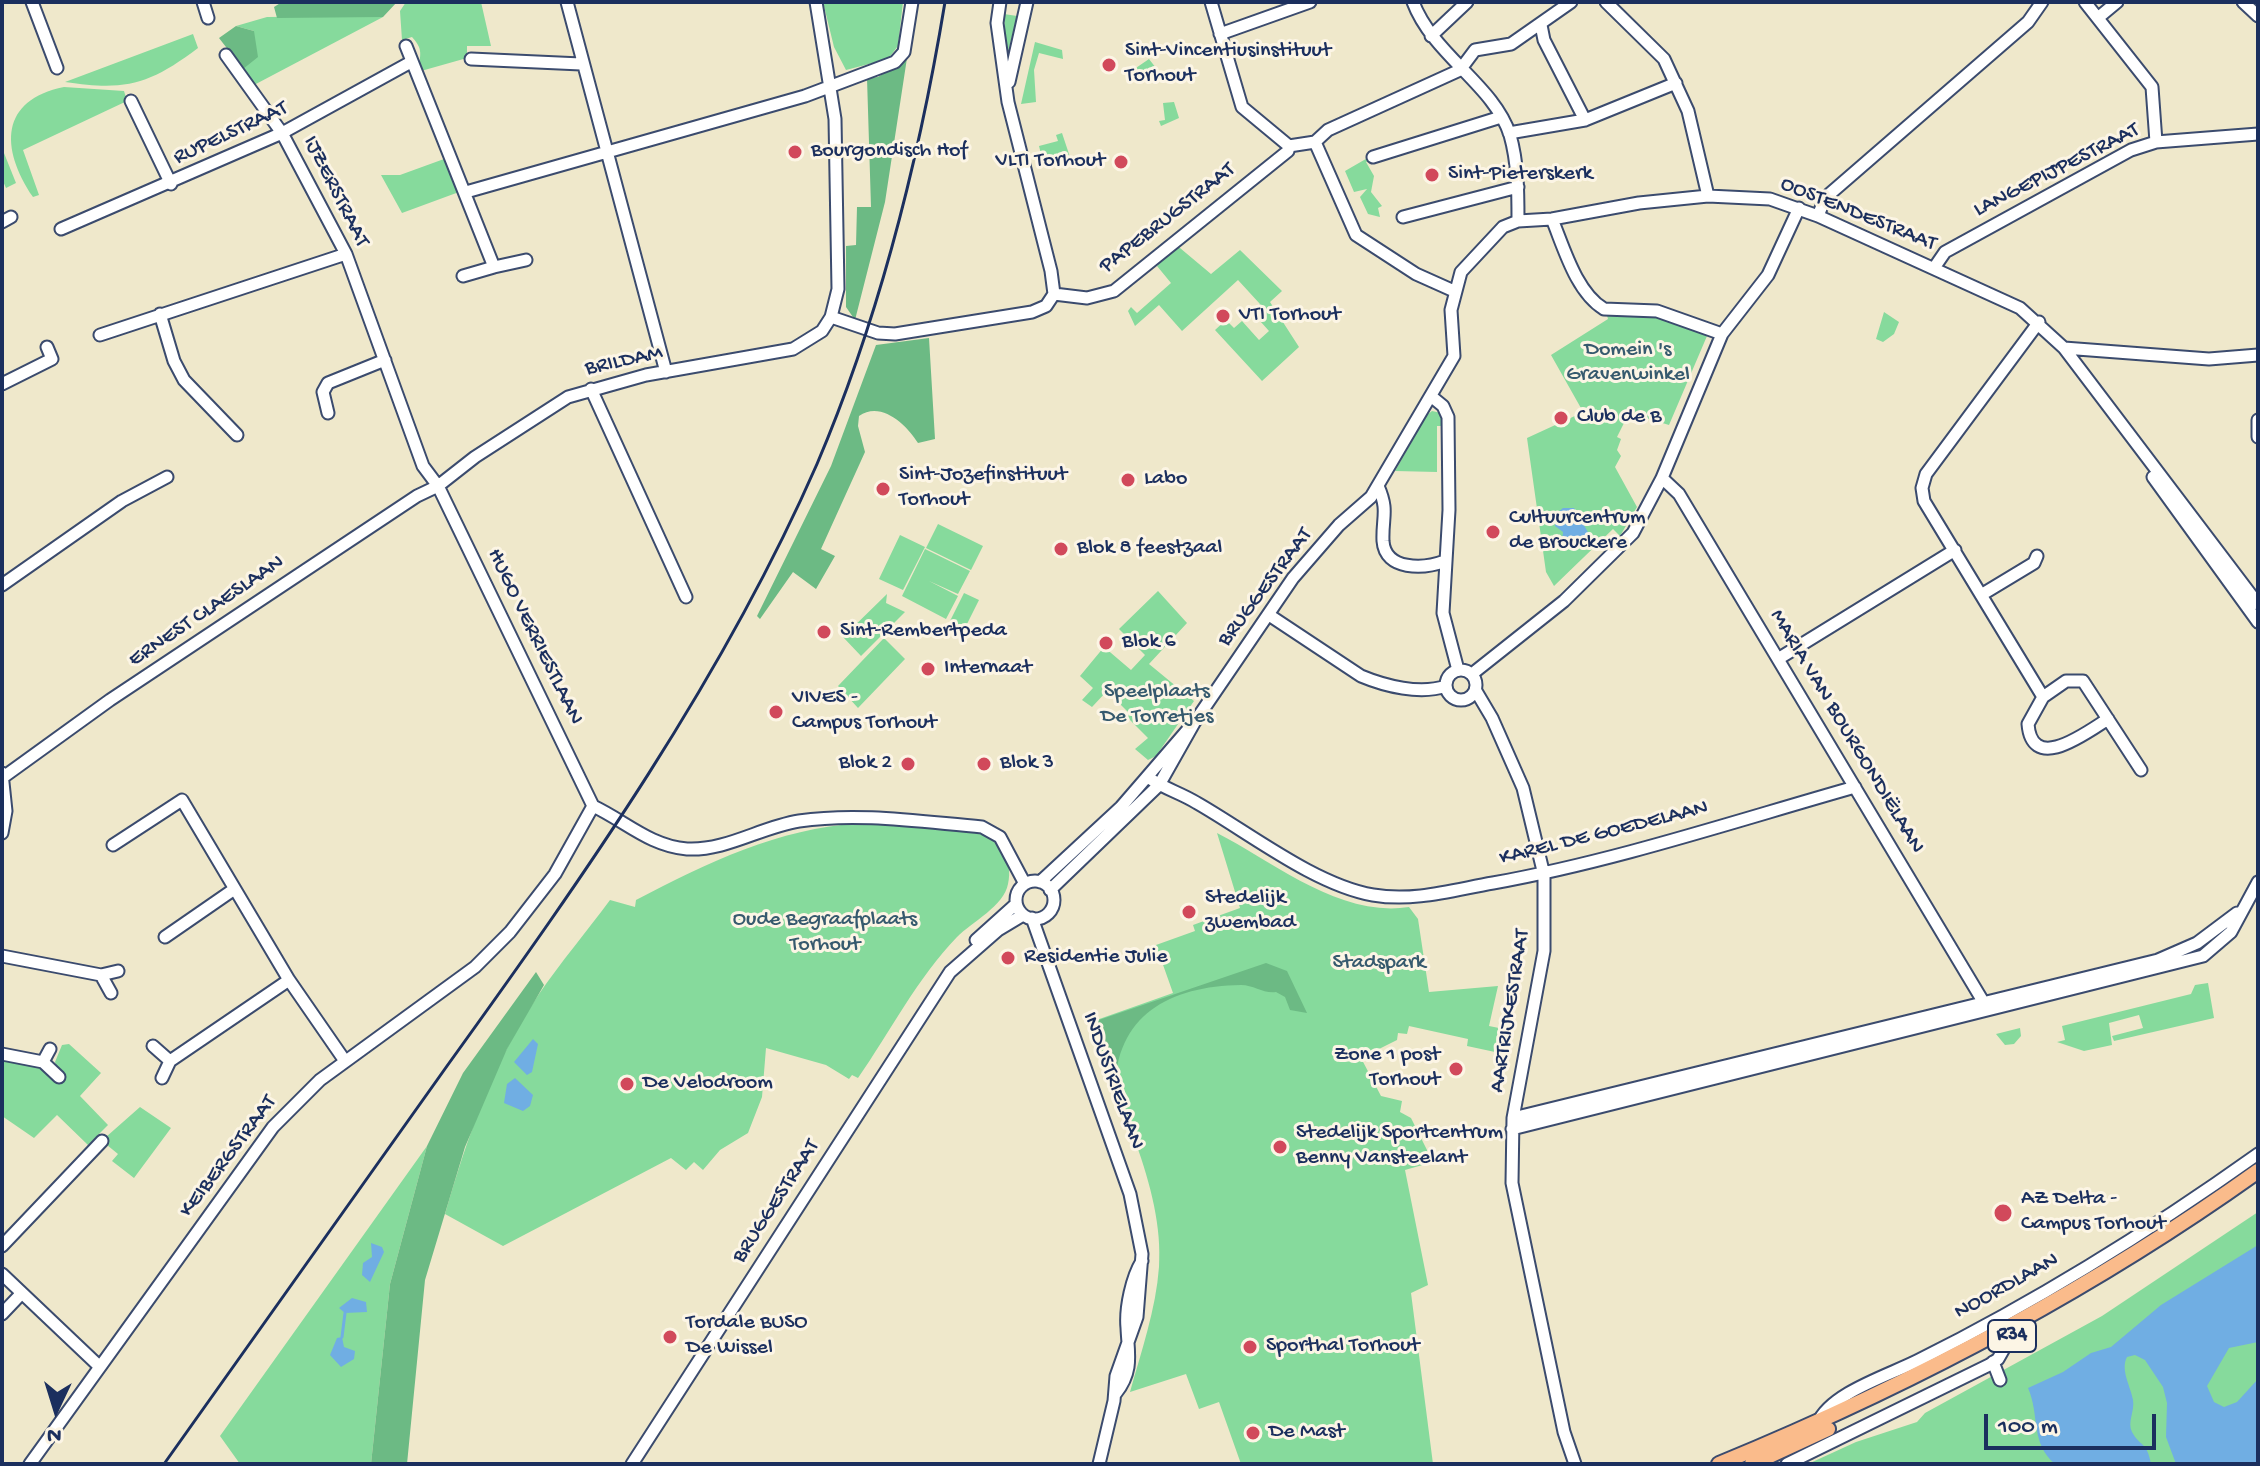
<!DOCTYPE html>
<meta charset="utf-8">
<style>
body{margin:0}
#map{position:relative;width:2260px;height:1466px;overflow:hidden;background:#efe8cb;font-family:"Gochi Hand",sans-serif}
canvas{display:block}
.frame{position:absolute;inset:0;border:4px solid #1b2f5e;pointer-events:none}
.north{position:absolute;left:16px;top:1370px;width:80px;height:80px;-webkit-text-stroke:6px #fcf5e5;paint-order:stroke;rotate:184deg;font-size:22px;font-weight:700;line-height:32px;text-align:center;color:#1b2f5e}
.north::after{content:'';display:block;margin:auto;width:28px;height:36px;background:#1b2f5e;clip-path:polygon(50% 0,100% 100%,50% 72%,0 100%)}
.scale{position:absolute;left:1984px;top:1414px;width:172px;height:36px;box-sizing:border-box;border:4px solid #1b2f5e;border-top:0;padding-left:10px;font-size:24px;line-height:28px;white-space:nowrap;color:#1b2f5e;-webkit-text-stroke:6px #fcf5e5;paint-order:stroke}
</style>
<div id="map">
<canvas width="2260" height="1466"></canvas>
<div class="frame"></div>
<div class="north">N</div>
<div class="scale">100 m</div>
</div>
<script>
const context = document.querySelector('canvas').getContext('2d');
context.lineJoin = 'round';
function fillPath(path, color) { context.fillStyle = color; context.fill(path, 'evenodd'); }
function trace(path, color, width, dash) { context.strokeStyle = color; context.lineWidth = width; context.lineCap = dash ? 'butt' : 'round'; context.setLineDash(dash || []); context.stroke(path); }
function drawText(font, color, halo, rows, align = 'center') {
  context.font = font + ' "Gochi Hand",sans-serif'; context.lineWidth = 6; context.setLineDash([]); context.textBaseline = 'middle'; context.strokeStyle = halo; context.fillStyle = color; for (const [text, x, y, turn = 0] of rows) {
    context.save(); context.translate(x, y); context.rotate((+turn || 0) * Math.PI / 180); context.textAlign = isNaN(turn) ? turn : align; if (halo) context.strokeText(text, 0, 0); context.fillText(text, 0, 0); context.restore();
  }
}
const green = new Path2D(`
 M406 2H481L491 46H467V58L421 71C417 56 426 52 412 37L402 40 400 11Z
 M823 2H903L898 46 888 59 846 70 834 47Z
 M1004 14 1017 16 1007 56 1006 54Z
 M267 17 368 16 383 17 254 85 243 69 254 31 236 26Z
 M193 34 198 48C149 85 125 91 65 82Z
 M1035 42 1062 50 1063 59 1039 53 1034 70 1036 102 1021 104Z
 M1149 59 1156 68 1147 81 1130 76V72Z
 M64 87 124 91 127 101 23 150 39 195 33 197C0 148 0 100 64 87Z
 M1174 102 1179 118 1161 126 1159 121 1165 120 1163 103Z
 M1062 133 1071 160 1044 166 1039 146 1058 141 1056 135Z
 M2 148 16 183 6 188 2 179Z
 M1371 156 1380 158 1366 162 1374 176 1371 192 1382 206 1378 208 1380 217 1368 214 1360 197 1367 189 1354 192 1345 171Z
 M444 159 459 192 402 213 381 175H400Z
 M1173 247 1180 248 1211 274 1240 250 1282 291 1270 302 1299 347 1262 381 1215 330 1226 320 1234 328 1242 321 1259 340 1269 331 1252 312 1260 304 1238 280 1182 331 1159 305 1135 326 1128 311 1131 307 1137 313 1171 283 1157 266Z
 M1606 312 1659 317 1707 336 1669 425 1629 413 1617 437 1621 439 1617 450 1621 456 1615 467 1637 507 1620 536 1613 529 1554 586 1546 572 1527 438 1577 415 1579 420 1586 417 1551 355 1608 319Z
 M1884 312 1899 322 1894 334 1883 342 1876 339Z
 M1432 411 1441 413 1445 426H1437V472L1395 471 1427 415Z
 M938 524 983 546 971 570 926 548Z
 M900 535 925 547 903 590 879 579Z
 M925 549 970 571 958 594 929 581 958 596 946 619 902 596Z
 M1158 591 1187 623 1149 664 1194 701 1156 756 1148 760 1135 749 1148 738 1127 717 1129 713 1107 691 1092 707 1082 700 1093 688 1080 676 1104 647 1131 670 1145 655 1119 629Z
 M964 593 979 600 965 628 950 621Z
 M887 594 886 603 905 612 861 656 843 637Z
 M884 638 905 659 858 708 838 686Z
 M860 823 978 831C998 840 1014 860 1008 884 1004 906 972 922 957 937 918 977 890 1032 858 1078L852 1075 849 1079 826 1065 766 1048 762 1097 748 1133 720 1150 703 1170 694 1162 686 1170 671 1158 503 1246 445 1214C467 1138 494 1060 539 994 561 962 587 931 610 900L635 907 636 900C709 862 777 829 860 823Z
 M1217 833C1274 862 1340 918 1409 907L1418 919 1429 992 1498 986 1489 1026 1499 1028 1495 1052 1467 1046 1468 1039 1409 1026 1407 1034 1398 1033 1397 1040 1361 1058 1381 1096 1402 1101 1400 1112 1411 1118 1433 1162 1405 1170 1428 1285 1411 1293 1433 1464H1241L1219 1402 1199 1409 1186 1374 1130 1392C1141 1352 1156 1309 1159 1267 1165 1189 1115 1095 1088 1023L1173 993 1156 945 1195 931 1193 925 1240 908Z
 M2208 983 2214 1018 2114 1041 2112 1036 2143 1028 2139 1015 2109 1023 2112 1045 2084 1051 2057 1042 2065 1040 2062 1026 2191 994 2195 985Z
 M2020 1028 2021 1036 2014 1044 2005 1045 1996 1034Z
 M69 1044 101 1073 80 1096 108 1125 88 1145 57 1115 34 1138 2 1116V1060L44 1068 60 1082 65 1078 57 1069 55 1062 62 1045Z
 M140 1107 171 1128 134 1178 112 1161 118 1154 107 1145 106 1137Z
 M427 1146 390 1284 371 1464H240L220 1436Z
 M2258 1212V1464H1808L1856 1442 1917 1422 1925 1413 2102 1316Z`);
const forest = new Path2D(`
 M282 2H397L383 17 277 18 274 7Z
 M236 26 254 31 258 57 243 69 219 38Z
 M907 58 885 202 855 320 846 307V246L856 245 857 207H871L867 78 878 77Z
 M929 338 935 439 918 443C907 425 881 400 859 416L858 426 865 452 821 549 835 556 816 589 793 572 760 619 757 616 831 466 876 345Z
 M1266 963 1287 971 1307 1013 1290 1010 1285 997 1276 992C1264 994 1254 985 1241 985 1170 986 1115 1015 1115 1092L1090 1023Z
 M536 972 544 985 507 1049 465 1147 425 1280 407 1464H371L390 1284 427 1146 463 1073Z`);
const water = new Path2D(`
 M1563 508H1574L1589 534C1582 544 1574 548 1562 543L1563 532 1555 526 1556 514Z
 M533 1039 538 1044 532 1072 527 1075 514 1062Z
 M515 1078 533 1095 530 1106 523 1111 504 1103 507 1084Z
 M371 1243 382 1247 384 1252 370 1282 362 1275 363 1263 372 1257Z
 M2258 1245V1342L2229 1348 2207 1386 2214 1402 2224 1407 2237 1402 2258 1379V1464H2176L2166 1437 2167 1403 2163 1387 2145 1360 2135 1355 2127 1357C2120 1370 2131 1387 2133 1400 2135 1411 2127 1422 2132 1432 2140 1447 2147 1441 2151 1464H2055C2030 1443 2040 1415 2028 1388L2063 1372 2091 1353 2111 1347 2161 1305Z
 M352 1298 366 1302 367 1312 345 1313 339 1308Z
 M342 1337 344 1347 355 1351 354 1359 341 1367 330 1355 337 1338Z`);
const stream = new Path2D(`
 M342 1337 345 1313`);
const minor = new Path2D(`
 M32 2 57 68
 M203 2 208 18
 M567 2 666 372
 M1000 2 997 23 1008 102 1051 271 1054 294
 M1211 2 1242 107 1289 146
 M1413 2C1433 55 1494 85 1510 135 1518 163 1518 192 1518 221
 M1606 2 1664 59 1688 111 1708 196
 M2085 2 2152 87 2156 142
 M2243 2 2258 16
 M2099 17 2117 2
 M1541 25 1544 40 1585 120
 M1220 34 1310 2
 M1431 36 1467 2
 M406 46 494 267 526 260
 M226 55 282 133 346 254 423 466 438 486 593 806
 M471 59 581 64
 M1009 82 1027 2
 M131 101 171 184
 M1509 133 1585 120 1676 83
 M1315 142 1328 130 1460 70 1475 50 1511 44 1571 2
 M1315 142 1356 235 1416 274 1454 291
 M1289 146 1315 142
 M1373 157 1501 117
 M466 192 805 96 895 62 904 52 912 2
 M1818 216 1825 198 2028 22 2042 2
 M1403 217 1518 187
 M1552 219C1564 248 1576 292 1604 309L1657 311 1722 334
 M2 222 11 217
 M61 229 282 133 411 62
 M1934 268 1945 252 2131 150 2156 142 2258 134
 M463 276 494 267
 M1054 294 1087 298 1114 291 1288 151 1289 146
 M160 314 174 361 184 380 237 435
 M831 317 878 333 895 334 1032 312 1046 306 1054 294
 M2039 322 1926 474 1922 488 1924 501 2043 697 2028 724C2032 774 2086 733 2108 719
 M100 335 346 254
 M2064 348 2209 359 2258 355
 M2 384 52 359 47 347
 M591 389 686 597
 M1432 397 1443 406 1448 417 1449 510 1443 613 1458 670
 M328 413 323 392 328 383 385 360
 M2258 420V437
 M2153 477 2258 622
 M1662 478 1679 494 1987 1008
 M1378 486C1389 511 1382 517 1383 541 1385 571 1424 569 1445 561
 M2 585 122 501 167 477
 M1981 595 2034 563 2037 556
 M1269 615 1361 676C1385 686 1420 695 1446 686
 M1778 659 1955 550
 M1446 685a15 15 0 1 1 30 0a15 15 0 1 1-30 0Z
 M1472 674 1564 601 1633 533 1662 478 1722 334 1768 275 1799 208
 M1476 691 1492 718 1523 788 1544 875V951L1513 1118 1512 1183 1564 1432 1575 1464
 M2043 697 2066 681H2083L2141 770
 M2 773 6 811 2 833
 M2 778 110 700 417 496 438 486 475 457 568 397 646 375 793 349 822 331 831 317 838 289 835 119 816 2
 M1149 778C1165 789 1181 793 1197 803 1248 832 1315 885 1373 895 1414 902 1453 890 1493 883 1615 861 1735 821 1855 787
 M593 806C625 821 650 846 687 849 726 851 761 827 799 821 859 812 922 822 982 827L1000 837 1025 884
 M113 845 182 800 289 980 345 1061
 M1016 900a19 19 0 1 1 38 0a19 19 0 1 1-38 0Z
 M1040 882 1121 807 1191 726
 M1050 890 1159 785 1194 723 1293 578 1339 525 1371 497 1454 356 1451 310 1461 272 1503 227 1518 221 1552 219 1639 203 1708 196 1770 199 1818 216 2020 308 2064 348 2258 604
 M1032 918 1130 1194 1142 1254 1137 1317 1116 1376 1114 1401 1099 1464
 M165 937 233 890
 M976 940 1016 904
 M2 956 101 975 118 971
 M101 975 111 993
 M153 1046 170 1061
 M2 1054 43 1062 50 1049
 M43 1062 59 1077
 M162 1078 170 1061 289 980
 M1513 1118 2158 960 2197 943 2237 913
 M1512 1129 2203 956 2231 932 2258 882
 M2 1246 102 1141
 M2 1274 100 1367
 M2 1314 21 1294
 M1993 1362 2000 1380
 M1116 1393C1134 1370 1128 1353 1127 1328 1125 1308 1132 1277 1142 1261
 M1818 1423C1830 1393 1890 1375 1919 1360 2037 1301 2150 1231 2258 1154
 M30 1464 273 1127 320 1080 475 967 510 932 555 874 593 806
 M632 1464 950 972 998 930 1023 915
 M1787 1464 1989 1365 1998 1359 2010 1338`);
const major = new Path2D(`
 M1719 1464C1909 1386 2090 1291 2258 1171
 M1752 1464 1828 1429`);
const rail = new Path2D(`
 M164 1464C258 1331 352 1198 447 1066 584 876 723 679 817 464 880 316 919 160 945 2`);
const markers = [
 [1109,65,8,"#d1495b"],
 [795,152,8,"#d1495b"],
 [1121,162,8,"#d1495b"],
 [1432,175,8,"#d1495b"],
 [1223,316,8,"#d1495b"],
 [1561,418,8,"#d1495b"],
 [1128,480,8,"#d1495b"],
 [883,489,8,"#d1495b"],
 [1493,532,8,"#d1495b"],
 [1061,549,8,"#d1495b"],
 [824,632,8,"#d1495b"],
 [1106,643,8,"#d1495b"],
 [928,669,8,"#d1495b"],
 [776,712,8,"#d1495b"],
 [908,764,8,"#d1495b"],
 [984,764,8,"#d1495b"],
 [1189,912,8,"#d1495b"],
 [1008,958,8,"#d1495b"],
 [1456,1069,8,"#d1495b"],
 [627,1084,8,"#d1495b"],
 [1280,1147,8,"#d1495b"],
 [2003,1213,10,"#d1495b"],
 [670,1337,8,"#d1495b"],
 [1250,1347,8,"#d1495b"],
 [1253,1433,8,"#d1495b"]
];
const shields = [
 [2012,1336,48]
];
const shieldNames = [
 ["R34",2012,1336]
];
const poiNames = [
 ["Sint-Vincentiusinstituut",1125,52],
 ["Torhout",1125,77],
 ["Bourgondisch Hof",811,152],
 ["VLTI Torhout",1105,162,"right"],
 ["Sint-Pieterskerk",1448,175],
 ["VTI Torhout",1239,316],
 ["Club de B",1577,418],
 ["Sint-Jozefinstituut",899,476],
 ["Torhout",899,501],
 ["Labo",1144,480],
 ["Cultuurcentrum",1509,519],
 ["de Brouckere",1509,544],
 ["Blok 8 feestzaal",1077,549],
 ["Sint-Rembertpeda",840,632],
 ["Blok 6",1122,643],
 ["Internaat",944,669],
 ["VIVES -",792,699],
 ["Campus Torhout",792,724],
 ["Blok 2",892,764,"right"],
 ["Blok 3",1000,764],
 ["Stedelijk",1205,899],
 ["zwembad",1205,924],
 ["Residentie Julie",1024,958],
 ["Zone 1 post",1440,1056,"right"],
 ["Torhout",1440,1081,"right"],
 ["De Velodroom",643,1084],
 ["Stedelijk Sportcentrum",1296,1134],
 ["Benny Vansteelant",1296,1159],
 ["AZ Delta -",2021,1200],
 ["Campus Torhout",2021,1225],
 ["Tordale BUSO",686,1324],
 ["De Wissel",686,1349],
 ["Sporthal Torhout",1266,1347],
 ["De Mast",1269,1433]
];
const streetNames = [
 ["RUPELSTRAAT",231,134,-25],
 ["LANGEPIJPESTRAAT",2057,171,-27],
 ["IJZERSTRAAT",335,192,63],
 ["OOSTENDESTRAAT",1858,215,22],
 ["PAPEBRUGSTRAAT",1168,219,-38],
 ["BRILDAM",624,362,-12],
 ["BRUGGESTRAAT",1266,588,-53],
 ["ERNEST CLAESLAAN",207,612,-34],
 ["HUGO VERRIESTLAAN",534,637,64],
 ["MARIA VAN BOURGONDIËLAAN",1846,732,59],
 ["KAREL DE GOEDELAAN",1604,834,-14],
 ["AARTRIJKESTRAAT",1511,1011,-81],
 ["INDUSTRIELAAN",1112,1081,70],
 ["KEIBERGSTRAAT",229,1157,-53],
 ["BRUGGESTRAAT",777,1202,-57],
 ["NOORDLAAN",2007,1287,-29]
];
const parkNames = [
 ["Domein 's",1628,351],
 ["Gravenwinkel",1628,376],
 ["Speelplaats",1157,693],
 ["De Torretjes",1157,718],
 ["Oude Begraafplaats",825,921],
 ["Torhout",825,946],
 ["Stadspark",1379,964]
];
fillPath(green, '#86da9c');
fillPath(forest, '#6cba84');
fillPath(water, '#70aee3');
trace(stream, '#70aee3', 3);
trace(minor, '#3b4b6e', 15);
trace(major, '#3b4b6e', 18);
trace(minor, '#fff', 11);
trace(major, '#fabb8b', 14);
trace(rail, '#1b2f5e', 3);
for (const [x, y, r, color] of markers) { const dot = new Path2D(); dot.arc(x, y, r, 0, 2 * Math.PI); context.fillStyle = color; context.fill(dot); trace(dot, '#fcf5e5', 3); }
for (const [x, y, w] of shields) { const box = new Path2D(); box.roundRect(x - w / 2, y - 16, w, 32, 6); context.fillStyle = '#fcf5e5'; context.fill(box); trace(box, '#1b2f5e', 2); }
drawText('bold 20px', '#1b2f5e', null, shieldNames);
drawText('22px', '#1b2f5e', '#fcf5e5', poiNames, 'left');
drawText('22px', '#1b2f5e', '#fcf5e5', streetNames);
drawText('22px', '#365a6e', '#fcf5e5', parkNames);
</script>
